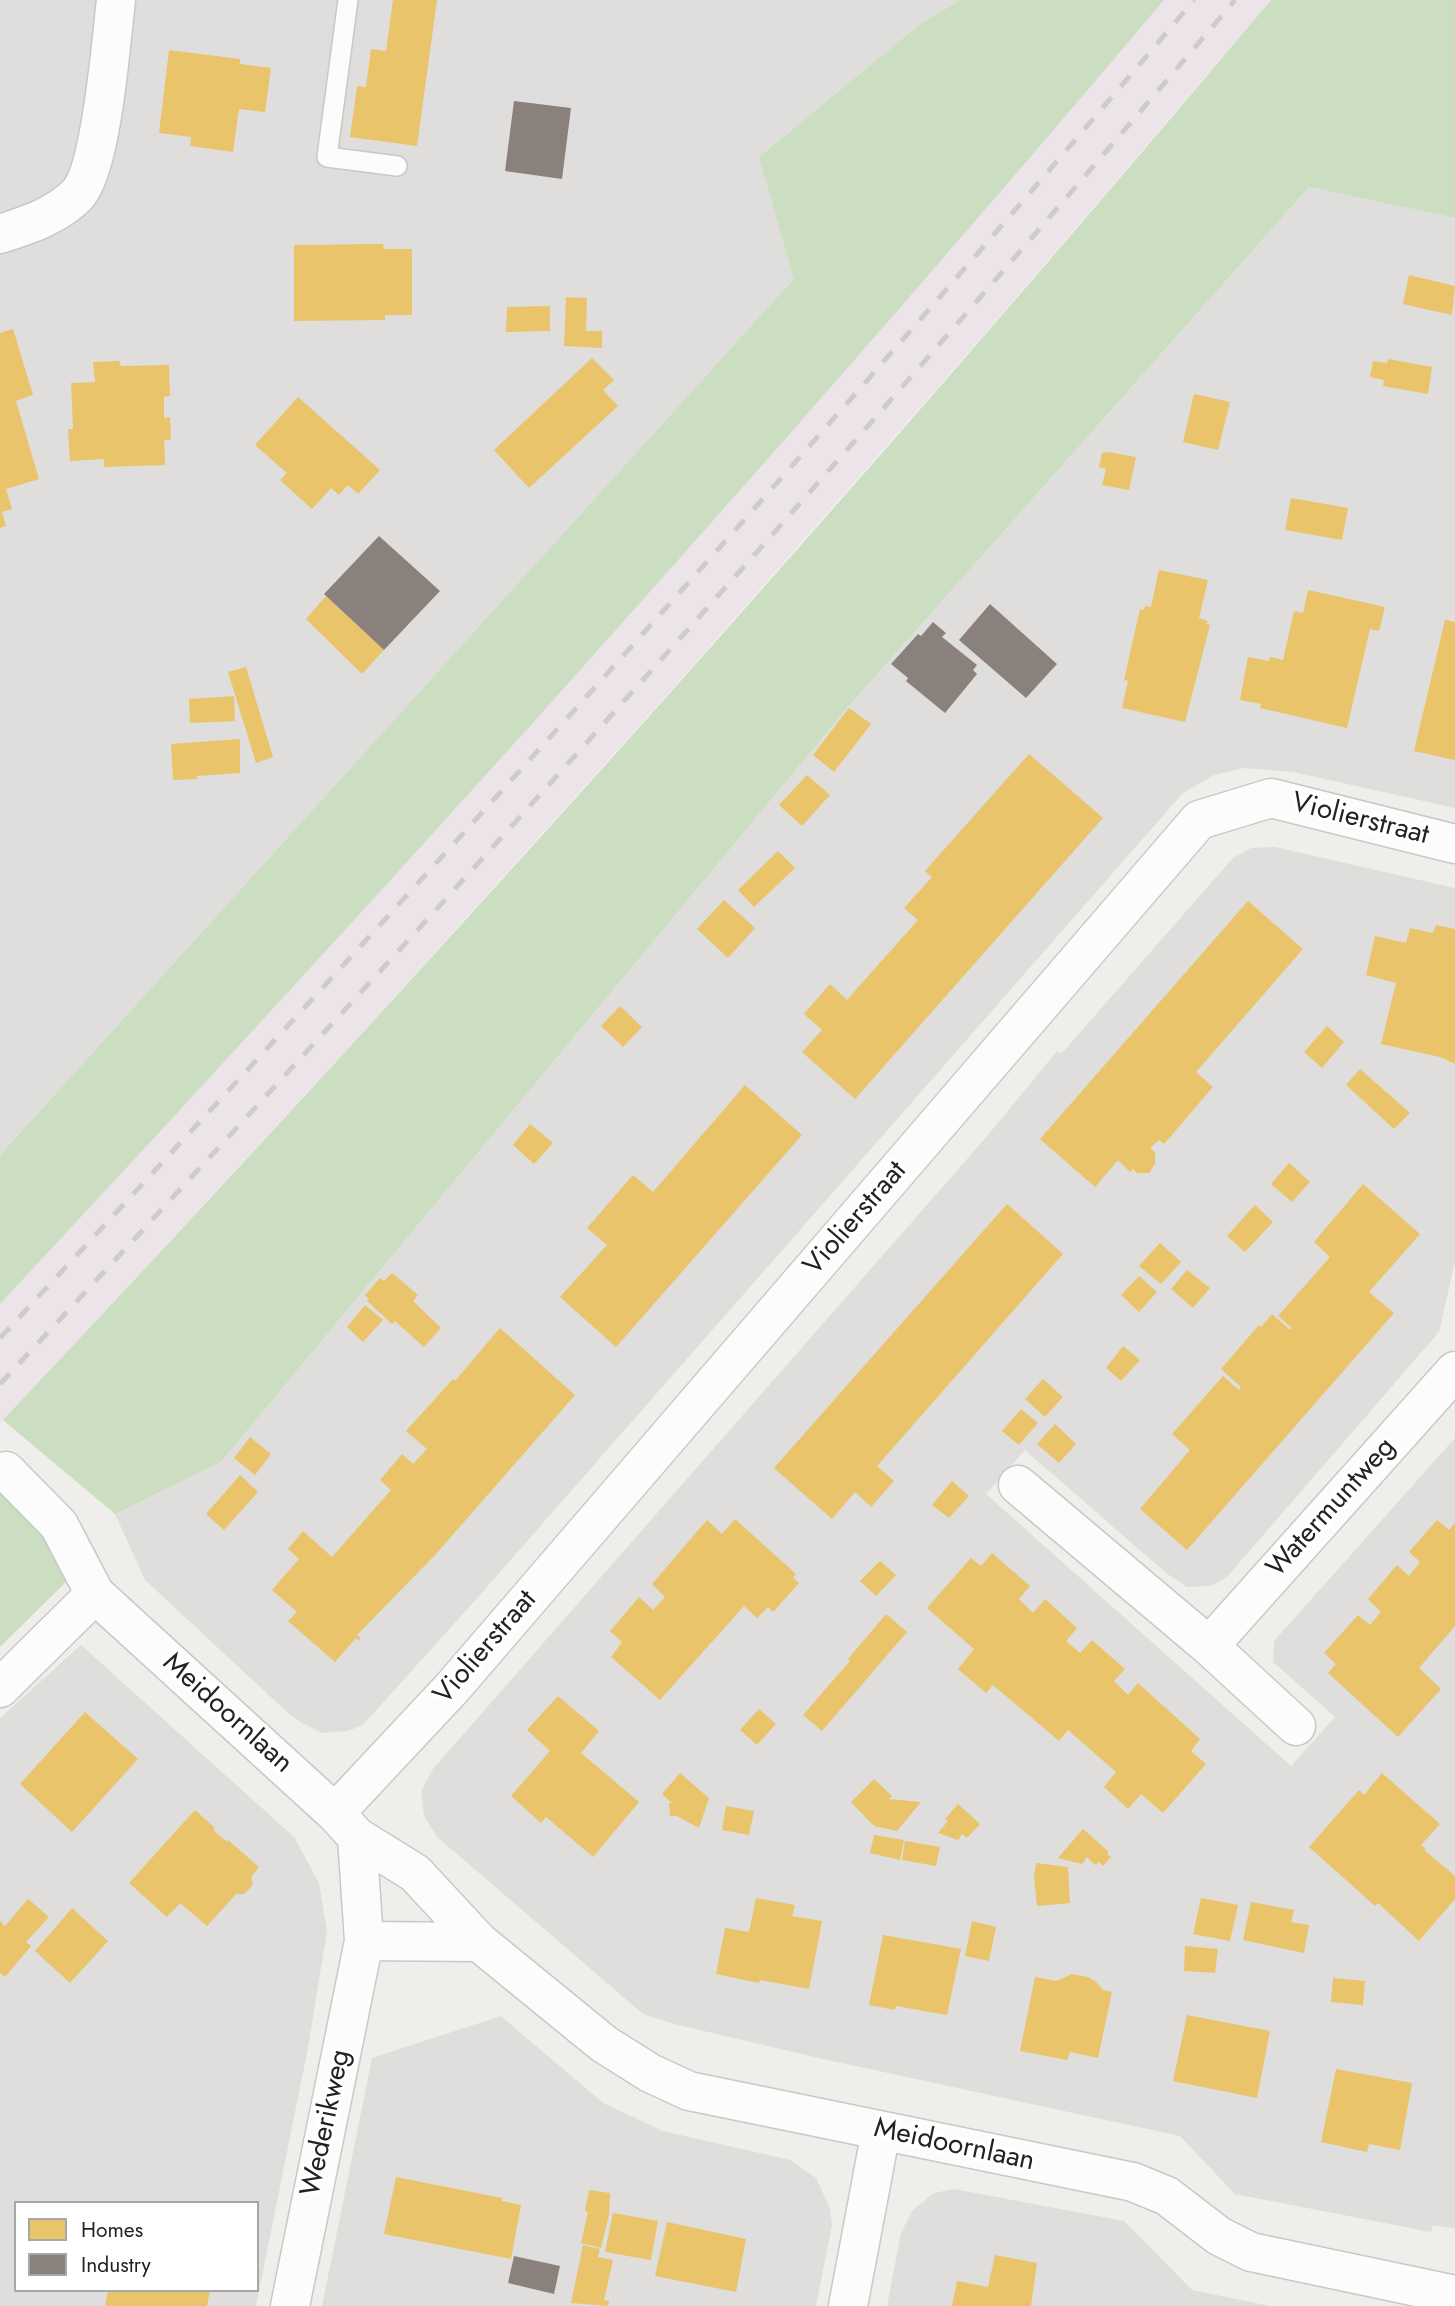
<!DOCTYPE html>
<style>
body{margin:0}
#map{position:relative;width:1455px;height:2306px;overflow:hidden;background:#f0eeeb;font-family:Jost,sans-serif}
canvas{display:block}
.legend{position:absolute;left:14px;top:2201px;width:245px;height:91px;box-sizing:border-box;background:#fff;border:2px solid #a7a7a7;margin:0;padding:9px 12px;list-style:none;font-size:21px;color:#222}
.legend li{display:flex;align-items:center;gap:14px;height:35px}
.legend b{width:35px;border:2px solid #a7a7a7}
</style>
<div id="map">
<canvas width="1455" height="2306"></canvas>
<ul class="legend">
<li><b style="height:19px;background:#e9c46a"></b>Homes</li>
<li><b style="height:19px;background:#8a817c"></b>Industry</li>
</ul>
</div>
<script>
const context = document.querySelector('canvas').getContext('2d');
context.lineJoin = 'round';
function fillPath(path, color) { context.fillStyle = color; context.fill(path, 'evenodd'); }
function trace(path, color, width, dash) { context.strokeStyle = color; context.lineWidth = width; context.lineCap = dash ? 'butt' : 'round'; context.setLineDash(dash || []); context.stroke(path); }
function drawText(font, color, halo, rows, align = 'center') {
  context.font = font + ' Jost,sans-serif'; context.lineWidth = 7; context.setLineDash([]); context.textBaseline = 'middle'; context.strokeStyle = halo; context.fillStyle = color; for (const [text, x, y, turn = 0] of rows) {
    context.save(); context.translate(x, y); context.rotate((+turn || 0) * Math.PI / 180); context.textAlign = isNaN(turn) ? turn : align; if (halo) context.strokeText(text, 0, 0); context.fillText(text, 0, 0); context.restore();
  }
}
const residential = new Path2D(`
 M0 0H960L920 24 759 157 795 279 0 1155Z
 M1309 187 1455 218V808L1293 772 1244 768 1214 775 1183 793 480 1595 363 1725 348 1731 323 1733 302 1723 288 1713 145 1580 115 1514 221 1462 848 707Z
 M1275 847 1455 888V1262L1439 1332 1227 1577 1210 1586 1187 1587 1166 1573 1025 1450 986 1494 1291 1766 1335 1717 1273 1662 1274 1641 1455 1438V2229L1433 2225 1431 2232 1235 2194 1180 2136 823 2059 674 2024 643 2014 437 1837 424 1816 421 1791 433 1769 988 1135 1057 1051 1061 1054 1233 858 1251 848Z
 M81 1645 294 1837 319 1883 327 1931 308 2048 256 2306H0V1718ZM16 2203H257V2290H16Z
 M501 2016 603 2103 663 2131 790 2160 816 2178 830 2208 832 2225 816 2306H322L372 2058Z
 M954 2189 1124 2221 1192 2290 1270 2306H887L901 2233 912 2211 934 2193Z`);
const industrial = new Path2D(`
 M1164 0H1271L986 332 663 699 360 1035 0 1424V1304L300 979 602 644 814 405Z`);
const forest = new Path2D(`
 M960 0H1164C788 445 397 878 0 1304V1155L794 279 759 157 920 24Z
 M1271 0H1455V218L1309 187 848 707 221 1462 115 1514 3 1420C438 958 863 485 1271 0Z
 M0 1484 47 1533 72 1576 0 1647Z`);
const homes = new Path2D(`
 M393 0H437L417 146 350 137 357 86 366 87 371 49 386 51Z
 M169 50 240 59V64L271 68 265 112 239 109 233 152 190 146 191 137 159 133Z
 M383 244 384 249H412V315H385V320L294 321V245Z
 M1409 275 1455 286 1452 315 1403 304Z
 M566 297 587 298 586 331H602V348L564 346Z
 M550 306V331L506 332 507 307Z
 M13 329 33 395 16 401 39 479 6 489 12 509 2 512 6 526 0 528V333Z
 M592 358 614 380 603 390 618 406 529 488 494 450Z
 M1388 359 1432 367 1428 394 1383 386 1384 380 1370 377 1373 361 1387 363Z
 M119 361 121 366 169 365 170 396 164 397V418L170 417 171 440H164L165 465 104 467V459L70 461 68 429H73L71 383 95 382 93 362Z
 M1194 394 1230 402 1218 450 1183 442Z
 M298 397 380 470 358 494 348 485 339 495 331 488 312 509 280 480 287 473 255 445Z
 M1109 452 1136 457 1129 490 1102 485 1106 469 1099 467 1102 453Z
 M1291 498 1348 508 1342 540 1285 530Z
 M1159 570 1208 580 1199 618 1208 621 1206 624 1210 625 1185 722 1122 708 1128 681 1124 680 1140 609 1144 610 1145 606 1151 607Z
 M1308 590 1385 607 1379 631 1370 629 1347 728 1260 708 1261 704 1240 700 1248 657 1269 661 1270 657 1283 660 1294 611 1303 613Z
 M326 596 384 650 362 674 306 619Z
 M1445 620 1455 622V760L1414 751Z
 M246 667 273 757 256 763 228 672Z
 M234 696 235 721 190 723 189 699Z
 M849 708 871 724 834 772 813 755Z
 M240 739V773L197 776V779L173 780 171 744Z
 M1029 754 1103 818 855 1099 802 1052 822 1030 804 1014 830 984 847 1000 918 920 904 908 932 877 925 871Z
 M807 775 830 795 802 826 779 805Z
 M778 851 795 868 754 907 738 890Z
 M724 900 755 928 728 958 697 929Z
 M1248 901 1303 949 1196 1072 1213 1087 1164 1144 1159 1140 1150 1148 1155 1152V1164L1149 1173H1137L1133 1169 1130 1172 1118 1160 1095 1187 1040 1139Z
 M1436 925 1455 929V1064L1440 1057 1381 1044 1396 983 1366 975 1375 936 1406 943 1410 928 1433 933Z
 M620 1006 642 1027 623 1047 601 1026Z
 M1327 1026 1344 1042 1322 1068 1304 1052Z
 M1360 1069 1410 1113 1394 1129 1346 1085Z
 M745 1085 802 1135 616 1347 560 1297 607 1245 587 1228 633 1175 653 1192Z
 M530 1124 553 1143 534 1164 513 1145Z
 M1289 1163 1310 1182 1292 1202 1271 1184Z
 M1363 1184 1420 1234 1369 1292 1394 1313 1187 1550 1140 1509 1190 1450 1172 1434 1223 1376 1239 1390 1241 1387 1221 1369 1259 1325 1261 1327 1272 1314 1290 1330 1292 1328 1278 1316 1330 1257 1314 1242Z
 M1007 1204 1063 1254 877 1466 894 1481 871 1507 855 1492 832 1519 774 1468Z
 M1255 1205 1273 1222 1245 1252 1227 1236Z
 M1160 1243 1181 1262 1161 1284 1139 1266Z
 M1187 1270 1210 1288 1193 1308 1171 1289Z
 M392 1273 418 1295 413 1301 441 1328 424 1347 395 1321 392 1324 367 1301 369 1299 365 1295 380 1278 384 1281Z
 M1139 1276 1157 1292 1139 1312 1121 1295Z
 M365 1305 383 1320 363 1342 347 1327Z
 M500 1328 575 1395 435 1555 357 1635 361 1638 359 1640 356 1638 335 1662 288 1621 297 1612 272 1590 299 1559 288 1549 303 1531 332 1557 391 1490 380 1480 402 1454 413 1464 427 1449 406 1431 453 1379 455 1381Z
 M1123 1346 1140 1360 1121 1381 1106 1368Z
 M1043 1379 1063 1397 1045 1417 1025 1399Z
 M1021 1409 1038 1423 1019 1445 1002 1431Z
 M1055 1424 1076 1444 1059 1463 1037 1444Z
 M250 1437 271 1454 255 1475 234 1458Z
 M240 1475 258 1492 224 1530 206 1514Z
 M952 1481 969 1496 949 1518 932 1505Z
 M735 1519 796 1574 793 1578 799 1583 773 1612 768 1607 757 1618 744 1606 660 1700 611 1657 622 1642 610 1631 639 1597 653 1610 665 1597 652 1584 707 1520 722 1534Z
 M1437 1520 1449 1530 1455 1523V1626L1419 1668 1441 1689 1398 1737 1328 1673 1336 1664 1324 1653 1358 1615 1370 1625 1381 1612 1368 1599 1397 1565 1409 1576 1420 1562 1409 1552Z
 M992 1553 1030 1586 1019 1599 1033 1613 1045 1599 1077 1628 1066 1641 1080 1653 1092 1640 1125 1669 1114 1681 1128 1695 1138 1683 1200 1739 1191 1751 1206 1764 1163 1813 1141 1794 1128 1809 1104 1787 1116 1772 1068 1730 1059 1741 993 1685 986 1693 958 1669 974 1649 927 1608 971 1558 981 1566Z
 M880 1561 896 1575 876 1596 860 1581Z
 M886 1614 907 1632 822 1731 803 1715 850 1661 848 1659Z
 M558 1696 599 1731 581 1753 639 1802 593 1857 546 1817 541 1823 511 1796 550 1751 527 1730Z
 M759 1709 776 1724 757 1745 740 1730Z
 M85 1712 138 1759 72 1832 20 1784Z
 M680 1773 709 1798 699 1828 677 1816H670L669 1803H672L662 1794Z
 M1382 1773 1440 1824 1421 1845 1426 1849 1424 1850 1455 1876V1899L1419 1941 1378 1903 1375 1906 1309 1847 1359 1790 1364 1795Z
 M874 1779 892 1796 889 1799 921 1802 897 1831 874 1826 851 1802Z
 M958 1804 980 1824 967 1838 962 1834 958 1840 938 1833 948 1821 945 1819Z
 M726 1806 754 1811 749 1835 722 1830Z
 M195 1810 215 1828 213 1830 227 1842 228 1840 259 1867 251 1877 253 1885 244 1894H236L207 1926 180 1903 167 1917 129 1883Z
 M1083 1829 1109 1852 1107 1854 1111 1857 1103 1866 1099 1862 1095 1865 1087 1857 1082 1864 1058 1858Z
 M874 1835 904 1840 900 1860 870 1853Z
 M905 1841 940 1847 936 1866 902 1860Z
 M1036 1863 1068 1867 1070 1903 1037 1906 1034 1876Z
 M756 1898 795 1905 792 1916 822 1921 809 1989 760 1980 759 1983 716 1974 725 1928 749 1932Z
 M1201 1898 1238 1905 1230 1941 1193 1934Z
 M28 1899 49 1917 26 1942 31 1946 5 1977 0 1973V1921L5 1926Z
 M1251 1902 1294 1910 1291 1922 1309 1925 1304 1953 1243 1940Z
 M72 1908 108 1941 70 1983 35 1951Z
 M972 1921 996 1927 989 1961 965 1956Z
 M883 1935 961 1949 947 2015 896 2006 895 2010 869 2005Z
 M1185 1946 1218 1949 1215 1973 1184 1971Z
 M1072 1974 1088 1977 1096 1982 1103 1990 1112 1992 1098 2058 1070 2052 1067 2060 1020 2051 1035 1977 1056 1981Z
 M1333 1978 1365 1981 1363 2005 1331 2002Z
 M1187 2015 1270 2031 1257 2098 1173 2081Z
 M1336 2069 1412 2083 1400 2150 1369 2144 1367 2152 1321 2142Z
 M396 2177 502 2198V2201L521 2205 511 2259 384 2234Z
 M589 2190 610 2193 609 2215 601 2248 581 2243 588 2212 585 2211Z
 M613 2213 658 2221 651 2260 605 2252Z
 M667 2222 746 2239 736 2292 655 2276Z
 M583 2245 600 2249 598 2257 613 2260 604 2300 609 2301 608 2306 571 2303Z
 M995 2255 1037 2263 1031 2306H952L957 2281 988 2287Z
 M108 2290H210L207 2306H105Z`);
const industry = new Path2D(`
 M514 101 571 108 562 179 505 171Z
 M379 536 440 591 384 650 324 594Z
 M990 604 1057 664 1026 698 959 640Z
 M933 622 946 633 942 637 977 665 973 670 977 674 945 713 906 681 908 678 891 664 918 634 921 636Z
 M514 2256 560 2266 554 2294 508 2283Z`);
const lane = new Path2D(`
 M348 0 327 157 397 166`);
const street = new Path2D(`
 M0 234C28 225 56 216 77 195 102 169 111 41 116 0
 M6 1471 59 1525 95 1594 335 1813 357 1837 364 1941 479 1942 604 2044 650 2073 689 2091 1133 2182 1167 2196 1219 2236 1251 2252 1455 2295
 M1018 1485 1209 1646 1455 1371
 M1209 1646 1296 1726
 M0 1688 95 1594
 M335 1813 452 1688 1199 820 1271 798 1455 844
 M357 1837 415 1873 479 1942
 M290 2306 364 1941
 M848 2306 881 2131`);
const rail = new Path2D(`
 M0 1338C406 900 809 457 1194 0
 M0 1384C421 931 836 472 1235 0`);
const streetNames = [
 ["Violierstraat",1360,820,14],
 ["Violierstraat",856,1219,-49],
 ["Watermuntweg",1332,1508,-48],
 ["Violierstraat",486,1648,-49],
 ["Meidoornlaan",227,1714,42],
 ["Wederikweg",327,2123,-78],
 ["Meidoornlaan",954,2146,12]
];
fillPath(residential, '#dfdedc');
fillPath(industrial, '#ede4e9');
fillPath(forest, '#cbdec1');
fillPath(homes, '#e9c46a');
fillPath(industry, '#8a817c');
trace(lane, '#c9c8c7', 22);
trace(street, '#c9c8c7', 41);
trace(lane, '#fdfcfc', 19);
trace(street, '#fdfcfc', 38);
trace(rail, '#ccc', 5, [14, 14]);
drawText('28px', '#222', '#fff', streetNames);
</script>
